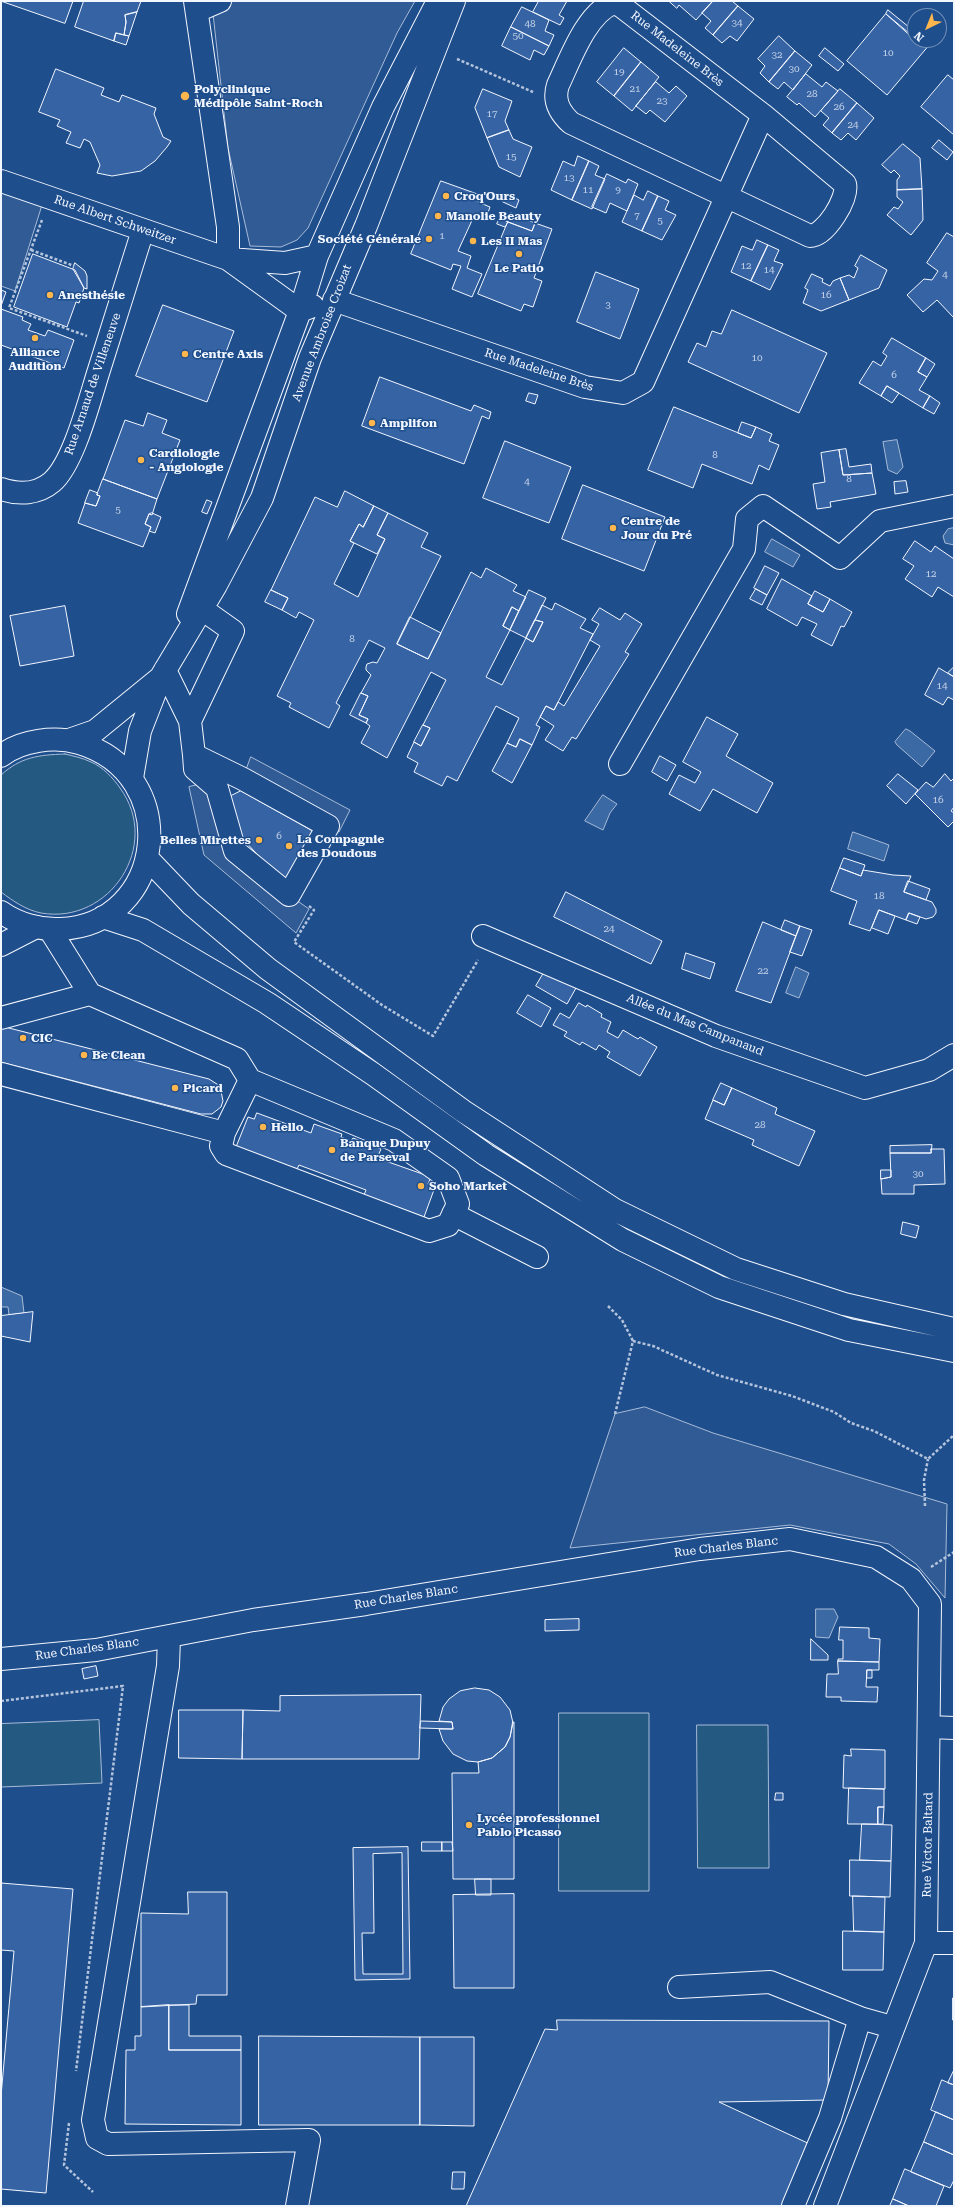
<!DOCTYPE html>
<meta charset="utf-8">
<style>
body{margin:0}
#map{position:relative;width:955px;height:2207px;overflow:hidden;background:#1f4e8c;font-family:"Roboto Serif",serif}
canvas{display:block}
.frame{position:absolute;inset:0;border:2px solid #f2f6ff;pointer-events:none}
.north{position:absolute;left:907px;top:8px;width:40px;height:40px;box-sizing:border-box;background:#1f4e8c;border:1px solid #7391ba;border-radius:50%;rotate:223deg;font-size:11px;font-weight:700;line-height:16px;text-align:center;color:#f2f6ff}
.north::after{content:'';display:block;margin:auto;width:14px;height:18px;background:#ffb74d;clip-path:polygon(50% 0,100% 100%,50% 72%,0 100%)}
</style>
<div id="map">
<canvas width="955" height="2207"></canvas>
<div class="frame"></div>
<div class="north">N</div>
</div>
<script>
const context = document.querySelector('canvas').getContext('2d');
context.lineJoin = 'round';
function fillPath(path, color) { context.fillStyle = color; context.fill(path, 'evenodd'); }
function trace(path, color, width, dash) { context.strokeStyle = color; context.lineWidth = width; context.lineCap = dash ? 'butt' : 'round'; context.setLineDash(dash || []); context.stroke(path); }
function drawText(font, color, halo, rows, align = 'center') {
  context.font = font + ' "Roboto Serif",serif'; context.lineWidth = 3; context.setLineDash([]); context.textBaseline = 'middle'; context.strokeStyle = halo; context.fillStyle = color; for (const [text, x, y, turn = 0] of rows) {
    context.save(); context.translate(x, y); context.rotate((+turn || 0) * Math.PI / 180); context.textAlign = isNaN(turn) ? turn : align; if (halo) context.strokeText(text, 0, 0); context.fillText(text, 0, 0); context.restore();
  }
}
const green = new Path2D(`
 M65 754C73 756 83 758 91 762 103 767 113 778 120 788 162 845 110 925 41 913 26 910 13 901 1 892V775C21 757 38 755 65 754Z
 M559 1713H649V1891H559Z
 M99 1720 102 1783 1 1787V1724Z
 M697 1725H768L769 1868H698Z`);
const parking = new Path2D(`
 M212 1H415L397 33 308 228 297 240 281 247 250 246 228 148Z
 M1 190 42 205 15 291 1 286Z
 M251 757 350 810 339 832 243 779Z
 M210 782 235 851 289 895 309 909 296 933 204 855 189 787Z
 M645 1407 713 1433 947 1504 945 1598 916 1564 889 1544 790 1525 570 1548 615 1414Z`);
const water = new Path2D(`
 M897 440 903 467 897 474 888 470 883 442Z
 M954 528V545L945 543 943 536 948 529Z
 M772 539 800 555 793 567 765 552Z
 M906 729 910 731 935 751 922 767 897 745 895 742Z
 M603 795 617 804 610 813 603 830 585 821Z
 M853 832 889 845 884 861 848 849Z
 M796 967 809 973 799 998 786 993Z
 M1 1287 22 1296 24 1313 9 1315 8 1307H1Z
 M816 1609H834L838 1617 829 1638 816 1637Z`);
const building = new Path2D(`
 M1 1H73L65 23Z
 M84 1H141L137 12 125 15 126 22 124 35 116 33 114 41 75 27Z
 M539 1H567L559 15 564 18 560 25 533 12Z
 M669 1H713L696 20 679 5 677 8Z
 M713 1H732L738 6 713 35 705 28 711 21 702 13Z
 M738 6 754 19 737 41 730 36 722 43 713 35Z
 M522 7 549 20 545 31 554 35 549 46 511 27Z
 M888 10 915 32V38L886 14Z
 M137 12 129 36 124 35 126 22 125 15Z
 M886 14 915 40H924L930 44 887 95 847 61Z
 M511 27 549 46 544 55 534 50 530 60 502 46Z
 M116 33 129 36 126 45 114 41Z
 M779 36 795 51 769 82 760 73 765 66 758 59Z
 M624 48 641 62 614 96 597 82Z
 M825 48 844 64 838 71 819 56Z
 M795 51 812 65 793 90 784 82 778 89 769 82Z
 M641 62 659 77 632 111 614 96Z
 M56 69 104 88 101 95 119 102 122 95 156 108 154 114 163 137 171 141 167 147 155 161 141 171 112 176 97 173 100 165 90 142 84 139 80 148 66 143 71 132 57 126 60 120 39 112Z
 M806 74 822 87 826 82 838 91 815 117 799 103 797 105 787 97Z
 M948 75 954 80V135L921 107Z
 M656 82 669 93 676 86 687 96 665 122 650 110 646 114 636 106Z
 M483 89 512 101 505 121 509 130 487 138 475 108Z
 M840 89 857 103 832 133 823 125 829 118 821 111Z
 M857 103 874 118 856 140 848 133 841 140 832 133Z
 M509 130 513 139 532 147 520 177 499 167 487 138Z
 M939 140 953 152 947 160 932 148Z
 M903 144 920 158 922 189 897 190V180L900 176 894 170 891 173 882 165Z
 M578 156 589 161 572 200 551 190 563 161 574 166Z
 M589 161 599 166 595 175 605 179 592 209 572 200Z
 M607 174 626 183 628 179 638 184 627 211 610 203 606 213 592 207Z
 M441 181 480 195 478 202 490 207 485 221 474 216 458 251 471 256 467 268 482 274 472 297 452 289 461 266 453 264 451 270 411 254Z
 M922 189 923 220 911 235 887 215 894 207 898 209 903 202 897 197V190Z
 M648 191 658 196 642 231 622 222 634 195 643 200Z
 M507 194 519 200 516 208 503 202Z
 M658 196 669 201 665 210 676 215 662 240 642 231Z
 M511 213 535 223 532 231 508 222Z
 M500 218 508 222 505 227 497 224Z
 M508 222 532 231 535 223 552 229 534 278 542 281 533 307 524 304 521 311 478 294Z
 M947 233 954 237V318L937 300 923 312 907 295 924 279 932 280 938 271 927 263Z
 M757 240 768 245 751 281 731 272 742 246 752 250Z
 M768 245 779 250 774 261 783 264 770 290 751 281Z
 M33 254 75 270 84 288 79 303 76 302 67 327 14 307Z
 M861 255 887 270 879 288 849 300 840 278 849 275 854 278 858 268 855 266Z
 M75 263 85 271 87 276V289L84 288 73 269Z
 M596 272 639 289 620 339 577 322Z
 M812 274 823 279 822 282 830 286 833 281 840 278 849 300 821 311 803 303 808 290 805 288Z
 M1 290 6 292 1 306Z
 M163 305 234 331 207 402 136 376Z
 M1 309 23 317 22 320 31 324 28 330 45 336 48 330 74 340 64 368 1 345Z
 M732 310 827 353 799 413 688 362 697 343 706 347 712 331 721 334Z
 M892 338 926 358 918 372 927 377 919 390 930 396 923 408 887 386 881 396 859 383 873 361 881 366 887 356 883 353Z
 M926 358 935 364 927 377 918 372Z
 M380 377 471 411 474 405 491 412 489 419 482 416 464 464 362 426Z
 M887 386 899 393 892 403 881 396Z
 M529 393 538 395 535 404 526 401Z
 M930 396 940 403 934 414 923 408Z
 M674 407 751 438 756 427 772 434 769 441 779 445 769 470 759 465 752 484 702 464 693 488 648 470Z
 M148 413 167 420 162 433 180 440 157 499 103 479 125 420 143 426Z
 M742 422 756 427 751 438 738 433Z
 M505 441 571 467 549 523 483 498Z
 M846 449 849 467 871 464 872 473 843 475 839 450Z
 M839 450 843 475 872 473 876 494 830 502 831 507 817 509 813 484 825 482 821 453Z
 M103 479 157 499 152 515 149 514 145 524 151 527 143 547 78 523 85 503 96 506 100 496 97 495Z
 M906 481 908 492 895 494 894 482Z
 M583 485 665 517 644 571 562 539Z
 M90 490 98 493 97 495 100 496 96 506 85 503Z
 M345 491 374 506 363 527 359 524 350 541 354 543 334 584 358 597 385 539 377 535 388 513 428 533 421 547 441 556 397 644 428 659 471 572 481 578 486 568 517 585 513 591 526 597 519 611 512 607 503 626 510 630 486 677 502 685 526 638 533 642 543 622 535 620 542 605 552 610 555 603 586 619 580 628 593 634 554 710 546 706 536 725 540 727 532 745 520 739 516 747 507 743 519 718 496 706 457 781 447 776 442 786 414 772 418 763 407 757 414 742 421 746 430 728 423 725 446 680 431 672 387 758 361 743 370 726 366 723 368 719 359 715 368 696 361 693 371 675 366 670V667L367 664 373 662 377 663 385 648 369 640 336 703 340 706 329 728 289 707 291 703 277 696 314 620 299 612 296 618 282 610 288 598 271 590 315 497 337 507Z
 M207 500 212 502 207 514 202 512Z
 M374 506 388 513 377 535 385 539 377 554 350 541 359 524 363 527Z
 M152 513 161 517 155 533 149 531 151 527 145 524 149 514Z
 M915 541 931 552 935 546 954 559V597L938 587 932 597 905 579 914 566 903 559Z
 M765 566 779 573 767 595 754 588Z
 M782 579 812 596 808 604 823 612 830 599 852 612 844 627 841 626 832 646 811 635 817 624 802 617 797 626 767 609Z
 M756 589 767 595 762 605 750 599Z
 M271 590 288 598 282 610 265 602Z
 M529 590 546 598 526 638 510 630Z
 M815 591 830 599 823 612 808 604Z
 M65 606 74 656 20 666 10 616Z
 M512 607 519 611 510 630 503 626Z
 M600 608 620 620 625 613 642 624 625 652 629 654 576 739 572 737 563 751 545 740 554 726 540 717 546 706 554 710 558 702 564 706 600 646 590 640 599 624 592 620Z
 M410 617 441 633 428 659 397 644Z
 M535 620 543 622 533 642 526 638Z
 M939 668 954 677V700L948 697 943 705 925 695Z
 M953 668H954V677L948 673Z
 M361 693 368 696 359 715 368 719 366 723 350 715Z
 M707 717 738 734 726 756 773 783 757 813 713 789 700 811 669 794 679 775 695 783 701 772 683 762Z
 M423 725 430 728 421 746 414 742Z
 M520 739 532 745 512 783 492 771 507 743 516 747Z
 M660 756 676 765 667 781 652 772Z
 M898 774 918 790 906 804 887 786Z
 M945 774 951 781 954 778V807L951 811 954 813V821L948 827 915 794 926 782 933 787Z
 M241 791 318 834 291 883 268 866 242 838 229 797Z
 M844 858 865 865 861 876 840 868Z
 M840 868 861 876 863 870 893 875 911 876 904 892 932 902 936 909V913L933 917 926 919 909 913 906 920 879 910 870 931 849 924 857 901 831 891Z
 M908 881 930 889 926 900 904 892Z
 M566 892 662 941 651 964 554 917Z
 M879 910 895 916 888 934 872 928Z
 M909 913 920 917 917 924 906 920Z
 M785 920 800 926 796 936 781 930Z
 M763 922 796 936 771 1003 736 991Z
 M800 926 812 930 802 956 790 952Z
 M686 953 715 963 710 979 682 969Z
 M545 971 576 988 567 1004 536 986Z
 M528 995 551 1008 541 1027 517 1013Z
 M579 1003 586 1007 587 1005 602 1014 601 1017 611 1022 607 1032 618 1038 623 1030 638 1039 640 1037 657 1047 640 1076 607 1057 610 1052 599 1045 596 1050 582 1042 580 1045 564 1036 567 1032 553 1025 560 1013 569 1018Z
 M1 1026 209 1079 220 1086 223 1101 221 1107 212 1114H201L1 1062Z
 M721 1083 732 1088 724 1105 713 1100Z
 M732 1088 777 1108 775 1114 815 1131 799 1166 752 1145 754 1140 705 1119 713 1100 724 1105Z
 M257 1113 311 1133 314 1124 342 1134 341 1137 351 1141 353 1138 381 1149 377 1158 431 1177 428 1184 435 1187 424 1217 364 1195 366 1190 299 1165 297 1169 236 1147 248 1117 254 1119Z
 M932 1145 931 1153H890V1146Z
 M931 1149H944L945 1184 914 1185V1194H882L881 1179 891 1177 890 1153H931Z
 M881 1170H891V1177L881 1179Z
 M903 1222 919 1226 916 1238 901 1234Z
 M33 1312 30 1342 1 1336V1316Z
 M579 1619V1630L545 1631V1620Z
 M840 1627 869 1628V1638L880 1639 879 1662 838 1661V1659H843V1640H839Z
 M811 1639 828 1655V1660H811Z
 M838 1661 879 1662V1670H867L866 1687H878L877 1702 841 1701V1697H826L827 1674H838Z
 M96 1666 98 1676 84 1679 82 1669Z
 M867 1670H872V1678H867Z
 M475 1688 489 1690 500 1697 510 1710 513 1723 510 1737 505 1747 492 1758 478 1762 467 1761 453 1754 443 1741 439 1729H453L452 1722 439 1721 443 1707 449 1699 460 1691Z
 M421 1695 419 1759H242L243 1710 280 1711V1696Z
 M179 1710H243L242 1759 179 1758Z
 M421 1721 452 1722 453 1729 420 1728Z
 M513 1722H514V1879H453L452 1773H479L478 1762 492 1758 505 1747 510 1737Z
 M851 1749 885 1750V1789L843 1788 844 1755 851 1756Z
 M849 1788 884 1789V1807H878V1824H848Z
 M776 1793H783V1800H775Z
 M878 1807H884L883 1824H878Z
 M862 1824 892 1825 891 1861 860 1860Z
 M422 1842H442V1851H422Z
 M442 1842H452L453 1851H442Z
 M408 1847 410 1979 355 1980 353 1848ZM402 1853 403 1974H363L362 1933H374L373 1854Z
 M850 1860 891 1861 890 1897 850 1896Z
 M475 1879H491V1895H476Z
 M1 1883 73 1889 46 2193 1 2189V2096L14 1951 1 1950Z
 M188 1892H227V1995H197L196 2004 141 2007V1913L188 1914Z
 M514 1894V1988H454L453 1895Z
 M853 1896 885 1897 884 1932 854 1931Z
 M843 1931 884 1932 883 1970H843Z
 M953 1998H954V2020H953Z
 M169 2005V2050H241V2125L125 2124 126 2050H135V2036H141V2007Z
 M169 2005H189V2036H241V2050H169Z
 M557 2020 829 2021 828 2100 719 2102 814 2146 787 2206H466L545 2029 557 2030Z
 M259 2036 420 2037V2125H259Z
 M420 2037H474V2126L420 2125Z
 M954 2070V2085L948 2083Z
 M942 2080 954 2085V2120L931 2110Z
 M936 2112 954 2120V2155L924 2142Z
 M924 2142 954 2155V2180L950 2188 911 2172Z
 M905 2169 944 2186 936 2206H909L893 2199Z
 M453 2172H465L464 2189H452Z
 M893 2199 909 2206H890Z`);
const path = new Path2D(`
 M457 59 533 92
 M42 220 9 308 87 336
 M31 250 74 266
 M309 906 314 910 294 942 382 1005 433 1036 478 960
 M608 1306 622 1320 633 1341
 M615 1414 633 1341 653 1346 717 1375 792 1396 834 1412 851 1423 874 1431 928 1459 954 1435
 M925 1506 924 1480 928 1459
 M931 1567 954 1552
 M1 1701 123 1686 76 2071
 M69 2123 64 2165 93 2192`);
const minor = new Path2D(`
 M195 1 228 227V259
 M197 11 220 1
 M1 181 228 259 285 263 317 256
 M228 259 300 311 313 306
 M334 300 585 387 623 393 643 382 763 115 845 184C849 198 825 236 810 236L571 123C559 112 553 100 558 85 570 60 586 14 613 3L621 6 763 115
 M1 489C19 495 38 494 52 482 74 463 90 398 99 370 114 323 128 277 143 230
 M188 614 300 311 317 256 383 107 438 1
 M165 670 190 721 194 755
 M190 721 233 631 202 609
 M69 740 95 731 160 678
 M194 755 243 779 328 826 289 895 235 851 217 788 195 769Z
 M620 764 744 549 747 519 763 506 840 558 880 521 954 506
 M132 778 140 731 161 677 216 585 262 498 310 358 366 226 454 1
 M483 936 716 1036 865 1088 929 1070 954 1055
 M1 945 36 927
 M1 1018 90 994
 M1 1074 224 1133 221 1146 226 1154 429 1231 448 1225 458 1204 448 1178 394 1140 250 1080 237 1059 90 994 50 930
 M224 1133 250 1080
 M453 1214 537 1257
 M169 1637 168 1666 93 2120 97 2138 108 2144 309 2140 297 2206
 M1 1659 96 1650 253 1620 366 1604 700 1549 790 1539 876 1557 911 1579 930 1604 926 1943 825 2206
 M930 1727 954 1728
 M926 1943H954
 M679 1987 770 1982 860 2018
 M793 2206 830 2118 860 2018 892 2027`);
const major = new Path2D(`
 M1 756C21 740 55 736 79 743 184 774 166 925 60 929 40 930 18 924 1 912
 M147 858 191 904 268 969 463 1111 615 1210 736 1269 844 1304 954 1329
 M103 917 143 930 267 1003 373 1074 486 1155 623 1240 719 1287 849 1330 954 1351`);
const markers = [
 [185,96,5,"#ffb74d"],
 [446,196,4,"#ffb74d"],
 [438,216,4,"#ffb74d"],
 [429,239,4,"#ffb74d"],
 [473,241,4,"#ffb74d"],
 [519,254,4,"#ffb74d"],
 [50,295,4,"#ffb74d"],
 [35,338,4,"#ffb74d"],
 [185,354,4,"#ffb74d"],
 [372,423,4,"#ffb74d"],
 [141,460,4,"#ffb74d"],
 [613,528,4,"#ffb74d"],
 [259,840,4,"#ffb74d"],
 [289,846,4,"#ffb74d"],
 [23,1038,4,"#ffb74d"],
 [84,1055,4,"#ffb74d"],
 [175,1088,4,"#ffb74d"],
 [263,1127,4,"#ffb74d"],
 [332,1150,4,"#ffb74d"],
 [421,1186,4,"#ffb74d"],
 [469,1825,4,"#ffb74d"]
];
const numberNames = [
 ["34",737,23],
 ["48",530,24],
 ["50",518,36],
 ["10",888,53],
 ["32",777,55],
 ["30",794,69],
 ["19",619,72],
 ["21",635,89],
 ["28",812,94],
 ["23",662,101],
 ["26",839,107],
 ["17",492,114],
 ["24",853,125],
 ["15",511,157],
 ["13",569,178],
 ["11",588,190],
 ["9",618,190],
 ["7",637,216],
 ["5",660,221],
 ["1",442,236],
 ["12",746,266],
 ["14",769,270],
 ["4",945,275],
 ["16",826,295],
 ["3",608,305],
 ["10",757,358],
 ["6",894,375],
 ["8",715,455],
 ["8",849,479],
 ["4",527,482],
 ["5",118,510],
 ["12",931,574],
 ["8",352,639],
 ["14",942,686],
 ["16",938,800],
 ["6",279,836],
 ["18",879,896],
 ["24",609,929],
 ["22",763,971],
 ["28",760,1125],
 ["30",918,1174]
];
const streetNames = [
 ["Rue Madeleine Brès",677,49,38],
 ["Rue Albert Schweitzer",115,220,19],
 ["Avenue Ambroise Croizat",322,333,-69],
 ["Rue Madeleine Brès",539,370,18],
 ["Rue Arnaud de Villeneuve",93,384,-71],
 ["Allée du Mas Campanaud",695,1025,22],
 ["Rue Charles Blanc",726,1547,-7],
 ["Rue Charles Blanc",406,1597,-9],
 ["Rue Charles Blanc",87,1649,-8],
 ["Rue Victor Baltard",928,1845,-89]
];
const poiNames = [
 ["Polyclinique",194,89],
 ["Médipôle Saint-Roch",194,103],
 ["Croq'Ours",454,196],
 ["Manolie Beauty",446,216],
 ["Société Générale",421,239,"right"],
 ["Les II Mas",481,241],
 ["Le Patio",519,268,"center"],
 ["Anesthésie",58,295],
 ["Alliance",35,352,"center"],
 ["Audition",35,366,"center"],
 ["Centre Axis",193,354],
 ["Amplifon",380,423],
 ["Cardiologie",149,453],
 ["- Angiologie",149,467],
 ["Centre de",621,521],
 ["Jour du Pré",621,535],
 ["La Compagnie",297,839],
 ["des Doudous",297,853],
 ["Belles Mirettes",251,840,"right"],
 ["CIC",31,1038],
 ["Be Clean",92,1055],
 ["Picard",183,1088],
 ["Hello",271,1127],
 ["Banque Dupuy",340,1143],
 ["de Parseval",340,1157],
 ["Soho Market",429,1186],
 ["Lycée professionnel",477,1818],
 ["Pablo Picasso",477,1832]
];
fillPath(green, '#245a82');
trace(green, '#a8bbd7', 1);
fillPath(parking, '#305b95');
trace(parking, '#a8bbd7', 1);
fillPath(water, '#3b69a3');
trace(water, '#a8bbd7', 1);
fillPath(building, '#3563a3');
trace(building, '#f2f6ff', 1);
trace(minor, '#f2f6ff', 24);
trace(major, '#f2f6ff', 24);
trace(path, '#b3c4dc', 2.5, [3, 2]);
trace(minor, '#1f4e8c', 22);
trace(major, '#1f4e8c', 22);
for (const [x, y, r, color] of markers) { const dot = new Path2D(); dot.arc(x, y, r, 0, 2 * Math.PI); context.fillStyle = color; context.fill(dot); trace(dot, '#1f4e8c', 1.5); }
drawText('10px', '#c3d1e8', null, numberNames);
drawText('12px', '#f2f6ff', '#1f4e8c', streetNames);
drawText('bold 12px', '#f2f6ff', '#1f4e8c', poiNames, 'left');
</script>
